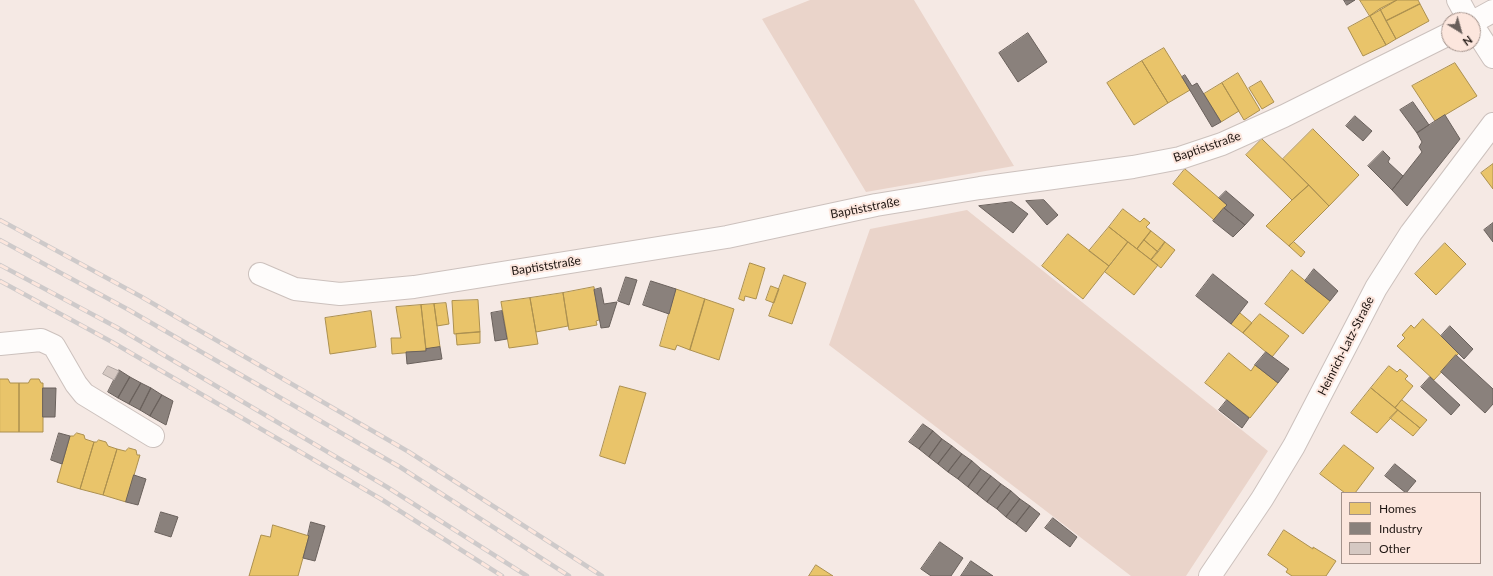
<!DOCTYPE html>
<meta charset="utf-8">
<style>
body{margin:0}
#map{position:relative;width:1493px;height:576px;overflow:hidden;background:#f5e9e4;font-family:Lato,sans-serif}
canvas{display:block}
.legend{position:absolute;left:1341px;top:492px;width:140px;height:72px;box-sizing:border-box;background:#fce6dd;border:1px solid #a3928b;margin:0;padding:5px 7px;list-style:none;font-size:12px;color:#1e1511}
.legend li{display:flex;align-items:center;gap:8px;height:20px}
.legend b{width:20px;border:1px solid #a3928b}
.north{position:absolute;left:1441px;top:12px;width:40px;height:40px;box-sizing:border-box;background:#fce6dd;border:1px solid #a3928b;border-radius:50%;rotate:143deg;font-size:11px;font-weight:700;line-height:16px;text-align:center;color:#1e1511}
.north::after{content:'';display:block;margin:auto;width:14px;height:18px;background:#695f5b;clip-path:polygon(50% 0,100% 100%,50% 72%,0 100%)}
</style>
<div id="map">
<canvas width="1493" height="576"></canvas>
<ul class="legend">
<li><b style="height:11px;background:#e9c46a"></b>Homes</li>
<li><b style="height:11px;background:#8a817c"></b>Industry</li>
<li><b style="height:11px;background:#d5c8c2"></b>Other</li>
</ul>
<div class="north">N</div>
</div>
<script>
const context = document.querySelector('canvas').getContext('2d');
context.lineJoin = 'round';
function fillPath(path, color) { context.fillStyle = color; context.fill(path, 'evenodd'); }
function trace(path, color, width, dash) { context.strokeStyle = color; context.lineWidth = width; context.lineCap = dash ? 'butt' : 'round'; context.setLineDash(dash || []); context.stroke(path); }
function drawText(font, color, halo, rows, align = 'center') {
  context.font = font + ' Lato,sans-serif'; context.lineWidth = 4; context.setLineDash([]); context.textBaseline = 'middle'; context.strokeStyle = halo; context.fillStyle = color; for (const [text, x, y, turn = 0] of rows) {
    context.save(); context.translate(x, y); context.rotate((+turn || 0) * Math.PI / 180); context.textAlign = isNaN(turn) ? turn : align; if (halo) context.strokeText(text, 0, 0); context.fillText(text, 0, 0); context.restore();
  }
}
const green = new Path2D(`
 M810 0H914L1014 166 866 192 762 19Z
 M967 210 1268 451 1186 576H1131L829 345 870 229Z`);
const homes = new Path2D(`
 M1360 0H1397L1370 16Z
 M1397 0H1418L1420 4 1386 21 1380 9Z
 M1420 4 1429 21 1396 39 1386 21Z
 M1380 9 1396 39 1386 45 1370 16Z
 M1370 16 1386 45 1363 56 1348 28Z
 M1164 48 1190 90 1168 103 1142 61Z
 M1142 61 1168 103 1134 125 1107 83Z
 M1455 63 1477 96 1435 121 1412 86Z
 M1238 73 1260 110 1244 120 1222 83Z
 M1261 81 1274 102 1262 109 1249 88Z
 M1222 83 1239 111 1221 122 1204 94Z
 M1313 129 1359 175 1329 206 1283 159Z
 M1262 139 1309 185 1292 200 1246 155Z
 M1493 164V189L1481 173Z
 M1185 169 1227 205 1214 220 1173 184Z
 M1309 185 1329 206 1289 246 1266 226 1292 200Z
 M1123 209 1140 222 1144 218 1150 223 1146 227 1151 231 1137 249 1109 227Z
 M1109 227 1128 242 1109 266 1089 251Z
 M1151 231 1165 242 1158 252 1144 240Z
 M1068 234 1109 266 1083 299 1042 266Z
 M1144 240 1158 252 1151 260 1137 249Z
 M1128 242 1158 265 1134 295 1105 272Z
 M1165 242 1175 250 1161 268 1151 260Z
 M1294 242 1305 252 1301 257 1289 246Z
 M1445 243 1466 264 1436 295 1415 274Z
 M750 263 765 268 756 299 745 296 744 301 739 299Z
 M1292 270 1330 301 1303 334 1265 304Z
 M784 275 806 283 792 324 769 316Z
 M771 286 779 289 774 303 766 300Z
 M594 287 599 320 596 321 597 325 569 330 563 293Z
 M676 289 705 299 690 350 677 345 675 350 660 346Z
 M563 293 568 326 536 332 530 298Z
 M530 298 538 344 509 348 501 302Z
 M705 299 734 309 719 360 690 350Z
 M478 300 480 332 454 334 452 301Z
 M446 303 449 324 437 326 434 304Z
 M434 304 440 347 426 349 421 305Z
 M421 305 426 351 392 354 391 338H401L396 307Z
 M371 311 376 347 330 354 325 318Z
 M1240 313 1252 323 1243 333 1231 324Z
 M1260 314 1289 336 1272 357 1243 333Z
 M1423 319 1459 353 1434 380 1397 346 1405 338 1402 335 1411 325 1414 328Z
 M480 332V343L457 345 456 334Z
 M1229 353 1251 371 1255 365 1278 383 1250 418 1205 383Z
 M1389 366 1397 372 1400 369 1408 376 1405 379 1413 386 1395 408 1371 388Z
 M0 379H8L10 383H19V432H0Z
 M31 379H39L41 383H43V432H19V383H28Z
 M620 386 646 393 625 464 600 456Z
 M1371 388 1398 410 1377 433 1351 413Z
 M1402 400 1427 420 1420 428 1395 408Z
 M1398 410 1420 428 1413 436 1390 418Z
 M77 433 84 435 85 439 94 442 80 489 57 482 70 436H73Z
 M99 440 106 442 108 446 117 449 103 495 80 489 94 442H96Z
 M1344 445 1374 468 1355 493H1345L1320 474Z
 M129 448 136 450 137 455H140L126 502 103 495 117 449 125 451Z
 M273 525 309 536 298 576H249L261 535 270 537Z
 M1284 530 1313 549V547L1336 561 1326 576H1292L1286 572 1288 569 1268 555Z
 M816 565 833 576H809Z`);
const industry = new Path2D(`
 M1344 0H1355L1347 5Z
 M1028 33 1047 62 1018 82 999 53Z
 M1185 75 1192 86 1197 83 1221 122 1212 127 1182 77Z
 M1413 102 1429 125 1417 133 1400 110Z
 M1445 115 1460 139 1407 206 1392 190 1422 152 1419 147 1422 142 1417 133Z
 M1355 116 1372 131 1363 141 1346 126Z
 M1383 151 1390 158 1388 162 1403 176 1392 190 1368 166Z
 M1226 191 1254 215 1245 225 1224 208 1227 205 1219 198Z
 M1044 200 1058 215 1047 225 1026 201Z
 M1012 202 1028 214 1013 233 979 206Z
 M1224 208 1245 225 1233 237 1213 221Z
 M1493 223V242L1484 230Z
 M1314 269 1338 291 1330 301 1305 281Z
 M1213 274 1248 302 1231 324 1196 296Z
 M626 277 637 280 629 305 618 301Z
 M651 281 676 289 669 314 643 305Z
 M601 288 604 304 617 302 609 327 601 328 594 290Z
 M502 311 507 339 495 341 491 313Z
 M1450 326 1473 349 1464 359 1441 336Z
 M440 347 442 359 407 364 406 352 426 351V349Z
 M1266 352 1289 369 1278 383 1255 365Z
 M1456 355 1493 389V404L1485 413 1441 372Z
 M119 370 130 377 118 398 108 392Z
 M130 377 141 383 129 404 118 398Z
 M1430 377 1460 405 1451 415 1421 387Z
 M141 383 151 388 140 410 129 404Z
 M43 388H56L55 417H43Z
 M151 388 162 395 150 416 140 410Z
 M162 395 173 401 166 425 150 416Z
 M1227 400 1249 418 1242 428 1219 410Z
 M923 424 933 431 919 449 909 442Z
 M933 431 942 439 929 457 919 449Z
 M59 433 70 436 62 464 51 460Z
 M942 439 952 446 938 464 929 457Z
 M952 446 962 454 948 472 938 464Z
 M962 454 972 461 958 479 948 472Z
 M972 461 981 469 968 487 958 479Z
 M1395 464 1416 481 1406 493 1385 476Z
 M981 469 991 476 977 494 968 487Z
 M134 475 146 479 138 505 126 502Z
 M991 476 1001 484 987 502 977 494Z
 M1001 484 1011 491 997 509 987 502Z
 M1011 491 1020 499 1006 517 997 509Z
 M1020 499 1030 506 1016 524 1006 517Z
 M1030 506 1040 514 1026 532 1016 524Z
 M161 512 178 517 171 537 155 532Z
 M1053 518 1077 537 1070 547 1045 528Z
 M311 522 325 526 315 561 303 558 309 536 308 535Z
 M940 542 963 558 951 576H931L921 569Z
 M971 561 993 576H961Z`);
const building = new Path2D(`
 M108 366 119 371 114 380 103 374Z`);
const minor = new Path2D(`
 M1458 0 1469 20
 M1473 22 1493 11
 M1473 26 1493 57
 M260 274 295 289 340 294 414 287 727 237 876 205 980 188 1133 167 1180 158 1222 144 1284 116 1449 34
 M0 344 41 340 54 346 76 384 84 394 153 436
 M1210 576 1262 499 1294 446 1376 288 1411 233 1493 124`);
const rail = new Path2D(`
 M0 220 140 296 409 452 602 576
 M0 240 129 310 400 467 569 576
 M0 265 118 328 387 487 527 576
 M0 281 112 342 381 499 502 576`);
const streetNames = [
 ["Baptiststraße",1207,147,-19],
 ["Baptiststraße",865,208,-11],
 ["Baptiststraße",546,266,-9],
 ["Heinrich-Latz-Straße",1346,346,-63]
];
fillPath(green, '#ead4ca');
fillPath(homes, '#e9c46a');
trace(homes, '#ac904f', 1);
fillPath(industry, '#8a817c');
trace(industry, '#6a615c', 1);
fillPath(building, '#d5c8c2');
trace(building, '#afa5a1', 1);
trace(minor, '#ccc1bd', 24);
trace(minor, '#fefcfb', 22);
trace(rail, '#cecaca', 4.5);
trace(rail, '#fce6dd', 3, [9]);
drawText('12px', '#1e1511', '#fce6dd', streetNames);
</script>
